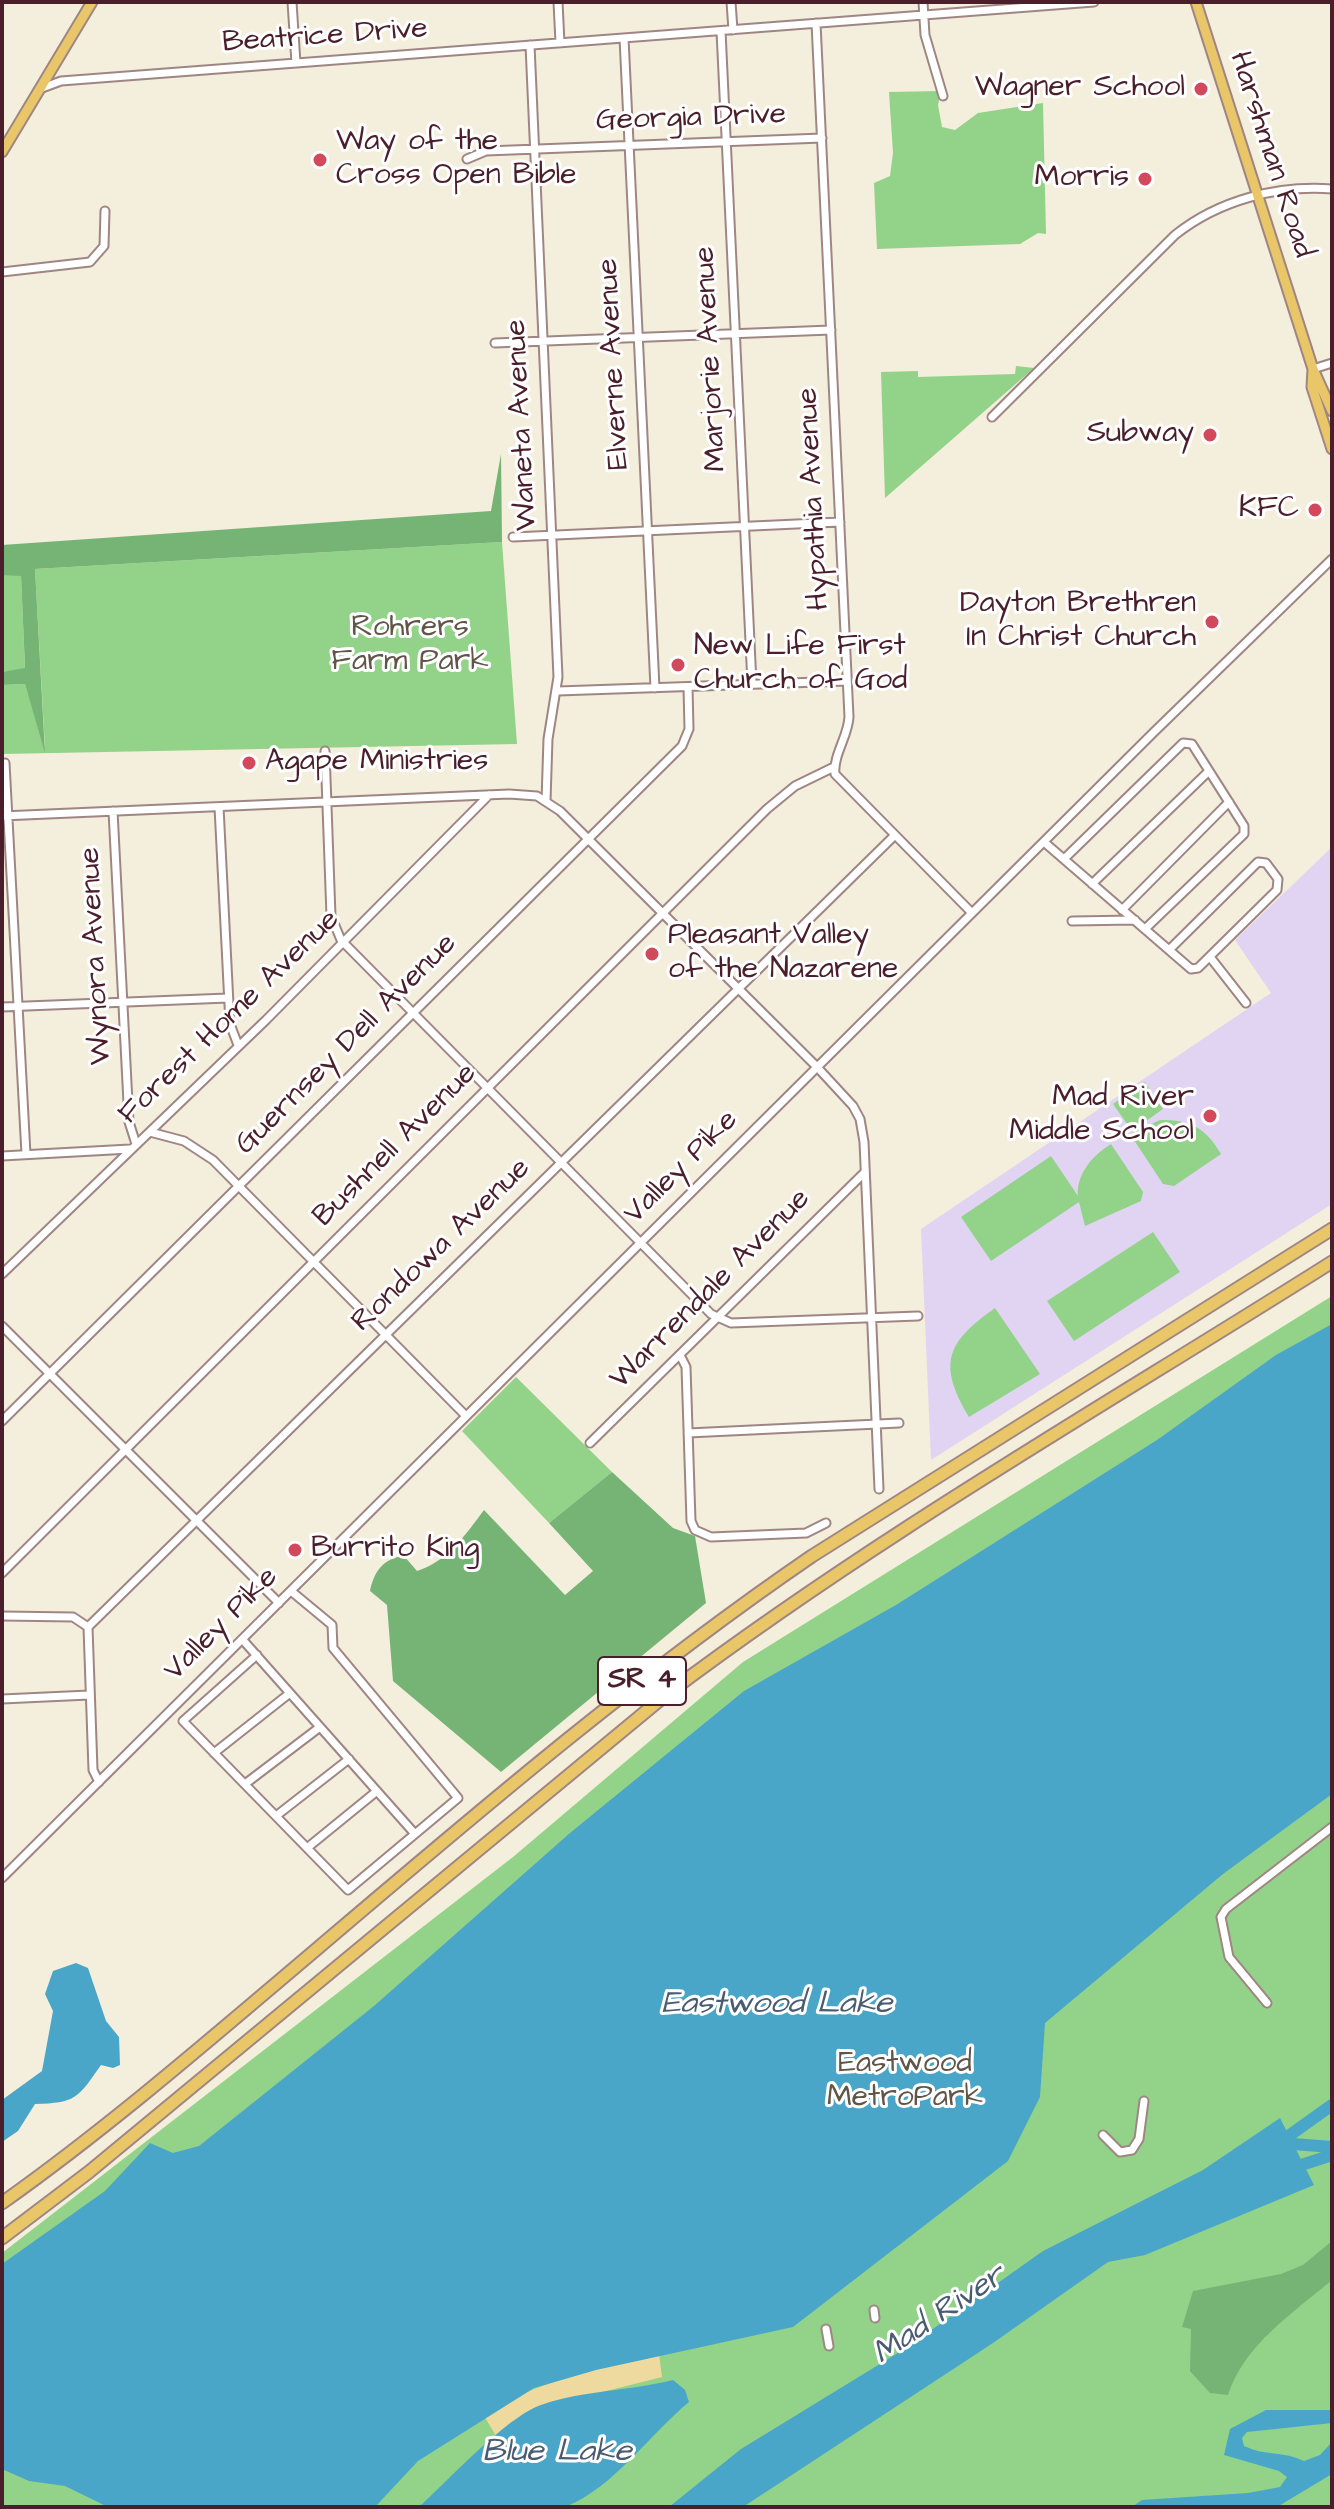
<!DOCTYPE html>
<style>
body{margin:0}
#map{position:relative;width:1334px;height:2509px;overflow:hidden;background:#f4eedc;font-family:"Architects Daughter",sans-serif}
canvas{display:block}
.frame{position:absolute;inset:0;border:4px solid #4a1f2b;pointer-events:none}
</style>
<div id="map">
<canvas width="1334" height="2509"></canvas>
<div class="frame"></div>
</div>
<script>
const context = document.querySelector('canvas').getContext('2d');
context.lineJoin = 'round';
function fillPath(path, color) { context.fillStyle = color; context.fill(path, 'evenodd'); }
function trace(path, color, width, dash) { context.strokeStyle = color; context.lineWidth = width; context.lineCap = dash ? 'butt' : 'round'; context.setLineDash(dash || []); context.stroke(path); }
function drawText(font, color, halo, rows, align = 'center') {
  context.font = font + ' "Architects Daughter",sans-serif'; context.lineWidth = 6; context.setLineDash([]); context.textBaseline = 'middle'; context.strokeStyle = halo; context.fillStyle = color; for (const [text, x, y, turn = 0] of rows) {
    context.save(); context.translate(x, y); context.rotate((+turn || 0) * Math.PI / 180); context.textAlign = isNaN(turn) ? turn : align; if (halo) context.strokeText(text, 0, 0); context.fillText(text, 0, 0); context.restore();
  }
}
const built = new Path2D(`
 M1332 847V1204L931 1460 921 1229 1271 993 1235 940Z`);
const green = new Path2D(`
 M941 91 938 105 942 127 955 130 978 113 1043 103 1046 234 1038 233 1020 244 877 249 874 183 890 176 893 153 889 92Z
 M1016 366 1034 368 885 498 881 372 918 371V377L1015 374Z
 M502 542 517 744 2 754V685L25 684 45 748 35 569Z
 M2 575H21L25 669 2 672Z
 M1145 1082 1163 1109 1132 1131 1113 1104Z
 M1160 1120C1191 1120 1205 1127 1221 1154L1174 1186 1163 1184 1130 1134Z
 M1111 1144 1143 1192 1141 1201 1085 1226 1079 1202 991 1261 961 1217 1051 1156 1078 1196C1076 1174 1093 1155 1111 1144Z
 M1153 1232 1180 1272 1074 1341 1047 1301Z
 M1332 1296V2507H2V2253L513 1857 743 1662Z
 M995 1308 1040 1374 969 1417C937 1363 947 1342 995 1308Z
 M516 1377 612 1472 549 1523 462 1431Z`);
const forest = new Path2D(`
 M501 454 502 542 35 569 45 753 25 684 2 685V672L25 668 21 576 2 575V545L491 511Z
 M612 1472 673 1528 695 1536 706 1603 501 1772 393 1681 387 1605 370 1591C374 1572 383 1558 404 1556L417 1571C447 1562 466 1534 484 1510L565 1595 593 1571 549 1523Z
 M1332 2241V2280C1293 2313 1244 2345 1228 2395L1210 2393 1190 2371 1191 2329 1182 2327 1193 2291 1281 2274 1303 2265Z`);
const sand = new Path2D(`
 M659 2354 662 2377 551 2405 534 2411 496 2436 483 2414C537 2381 597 2370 659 2354Z`);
const water = new Path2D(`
 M1332 1324V1794L1223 1874 1045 2023 1040 2097 1008 2161 793 2327 596 2370 534 2388 418 2461 375 2507H108L65 2486 29 2481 2 2469V2264L105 2191 150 2143 173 2153 199 2146 374 2006 570 1833 744 1691 896 1605 1157 1440 1276 1355Z
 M76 1963 88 1968 106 2021 119 2037 120 2065 113 2068 101 2065C78 2098 76 2103 35 2104L18 2131 2 2142V2100L42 2071 53 2011 45 1994 53 1971Z
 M1280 2118 1314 2185 1145 2255 1108 2262 993 2343 743 2507H669L741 2449 906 2348 1043 2251 1203 2170Z
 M673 2380 685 2390 689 2402C651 2433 613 2488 567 2506 550 2509 445 2507 419 2507 448 2481 506 2417 541 2405 584 2390 630 2391 673 2380Z
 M1266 2410H1332V2423L1247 2432 1242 2438 1244 2446C1264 2456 1284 2451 1304 2461L1320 2455 1332 2442V2474L1277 2507H1132L1142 2500 1248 2493 1280 2487 1287 2477 1279 2471 1224 2455 1230 2429Z`);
const river = new Path2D(`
 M1280 2143 1332 2147
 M1276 2145 1332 2105
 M1289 2169 1332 2155`);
const minor = new Path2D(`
 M292 2 296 63
 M558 2 560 43
 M731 2 733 30
 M923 2 925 35 943 96
 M816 23 849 717C848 737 833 755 835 774L972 913
 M721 31 752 684
 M624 38 655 688
 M530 45 558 677 548 739 546 801
 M42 88 61 81 1094 2
 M467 159 486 151 822 138
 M2 272 90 262 104 246 105 211
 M495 343 831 330
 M1313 369 1332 363
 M992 417 1175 235C1219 200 1277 185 1332 189
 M513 537 840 522
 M558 691 847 681
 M325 751 331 916 341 940 711 1314 731 1323 918 1316
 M5 763 26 1154
 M219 807 230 1024 238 1045
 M113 811 129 1122 136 1144
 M2 816 509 794 537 796 560 811 817 1067 853 1106 860 1119 864 1142 879 1489
 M1044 842 1191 969 1198 968 1277 890 1278 879 1266 863 1258 862 1169 950
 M1064 859 1183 743 1192 744 1244 826V834L1145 929
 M1092 884 1209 771
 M1122 910 1229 802
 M1072 921 1135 920
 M1210 957 1246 1003
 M2 1007 228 998
 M150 1132 184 1141 213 1160 466 1416
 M2 1156 130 1149
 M2 1274 266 1020 489 795
 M2 1326 279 1603
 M680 1355 686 1367 691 1521 695 1530 711 1537 806 1533 826 1523
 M2 1421 682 746 689 729 688 687
 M688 1433 899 1423
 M590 1443 865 1172
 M2 1573 767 809 795 786 834 767
 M2 1616 73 1617 88 1627
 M88 1627 894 836
 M88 1627 93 1770 99 1782
 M242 1639 415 1834
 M257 1655 183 1721 348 1890 458 1798 333 1648 332 1625 291 1591
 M2 1699 89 1695
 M214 1753 290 1693
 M245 1784 320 1727
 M276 1816 349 1759
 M307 1848 377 1791
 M2 1878 1154 732 1332 559
 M1267 2003 1229 1957 1221 1917 1226 1909 1332 1827
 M1103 2135 1120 2152 1132 2150 1139 2139 1144 2101
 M874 2310 875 2318
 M826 2329 829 2346`);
const major = new Path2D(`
 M1196 2 1313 369 1332 411
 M2 152 92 2
 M1313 369 1312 387 1332 449`);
const highway = new Path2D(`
 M2 2203C112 2125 215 2035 318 1948 478 1812 638 1675 812 1556L1332 1229
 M2 2238 89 2172 667 1694C878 1535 1109 1403 1332 1262`);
const markers = [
 [1201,89,8,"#d1495b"],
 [320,160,8,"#d1495b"],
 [1145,179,8,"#d1495b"],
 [1210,435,8,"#d1495b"],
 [1315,510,8,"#d1495b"],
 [1212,622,8,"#d1495b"],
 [678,665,8,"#d1495b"],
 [249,763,8,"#d1495b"],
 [652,954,8,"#d1495b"],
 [1210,1116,8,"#d1495b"],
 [295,1550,8,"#d1495b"]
];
const shields = [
 [642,1681,88]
];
const shieldNames = [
 ["SR 4",642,1681]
];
const streetNames = [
 ["Beatrice Drive",325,37,-4],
 ["Georgia Drive",691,119,-2],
 ["Harshman Road",1270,155,72],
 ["Marjorie Avenue",712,359,-93],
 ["Elverne Avenue",615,364,-93],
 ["Waneta Avenue",523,425,-93],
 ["Hypathia Avenue",815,499,-93],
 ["Wynora Avenue",97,956,-93],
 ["Forest Home Avenue",230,1018,-44],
 ["Guernsey Dell Avenue",347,1045,-45],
 ["Bushnell Avenue",396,1146,-45],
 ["Valley Pike",682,1168,-45],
 ["Rondowa Avenue",442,1246,-44],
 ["Warrendale Avenue",711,1290,-45],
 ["Valley Pike",222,1625,-45]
];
const poiNames = [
 ["Wagner School",1185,89],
 ["Way of the",336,143,"left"],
 ["Cross Open Bible",336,177,"left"],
 ["Morris",1129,179],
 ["Subway",1194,435],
 ["KFC",1299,510],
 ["Dayton Brethren",1196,605],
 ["In Christ Church",1196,639],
 ["New Life First",694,648,"left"],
 ["Church of God",694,682,"left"],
 ["Agape Ministries",265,763,"left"],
 ["Pleasant Valley",668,937,"left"],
 ["of the Nazarene",668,971,"left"],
 ["Mad River",1194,1099],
 ["Middle School",1194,1133],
 ["Burrito King",311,1550,"left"]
];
const parkNames = [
 ["Rohrers",410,629],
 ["Farm Park",410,663],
 ["Eastwood",905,2065],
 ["MetroPark",905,2099]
];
const waterNames = [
 ["Eastwood Lake",777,2005],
 ["Mad River",940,2316,-34],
 ["Blue Lake",557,2453]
];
fillPath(built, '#e1d4f3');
fillPath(green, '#93d289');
fillPath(forest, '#76b475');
fillPath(sand, '#eeda9e');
fillPath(water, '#49a6c8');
trace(river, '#49a6c8', 12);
trace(minor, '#9f8684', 11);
trace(major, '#9f8684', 13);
trace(highway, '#9f8684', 15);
trace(minor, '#fff', 7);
trace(major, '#e9c769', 9);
trace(highway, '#e9c769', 11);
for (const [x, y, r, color] of markers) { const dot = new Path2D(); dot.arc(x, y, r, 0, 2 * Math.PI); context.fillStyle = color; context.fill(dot); trace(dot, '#fff', 3); }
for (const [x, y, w] of shields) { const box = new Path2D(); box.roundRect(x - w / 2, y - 24, w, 48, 6); context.fillStyle = '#fff'; context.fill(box); trace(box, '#4a1f2b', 2); }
drawText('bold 28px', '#4a1f2b', null, shieldNames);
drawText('30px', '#4a1f2b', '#fff', streetNames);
drawText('30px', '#4a1f2b', '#fff', poiNames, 'right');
drawText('30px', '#605547', '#fff', parkNames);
drawText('italic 32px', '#4a5c72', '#fff', waterNames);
</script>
